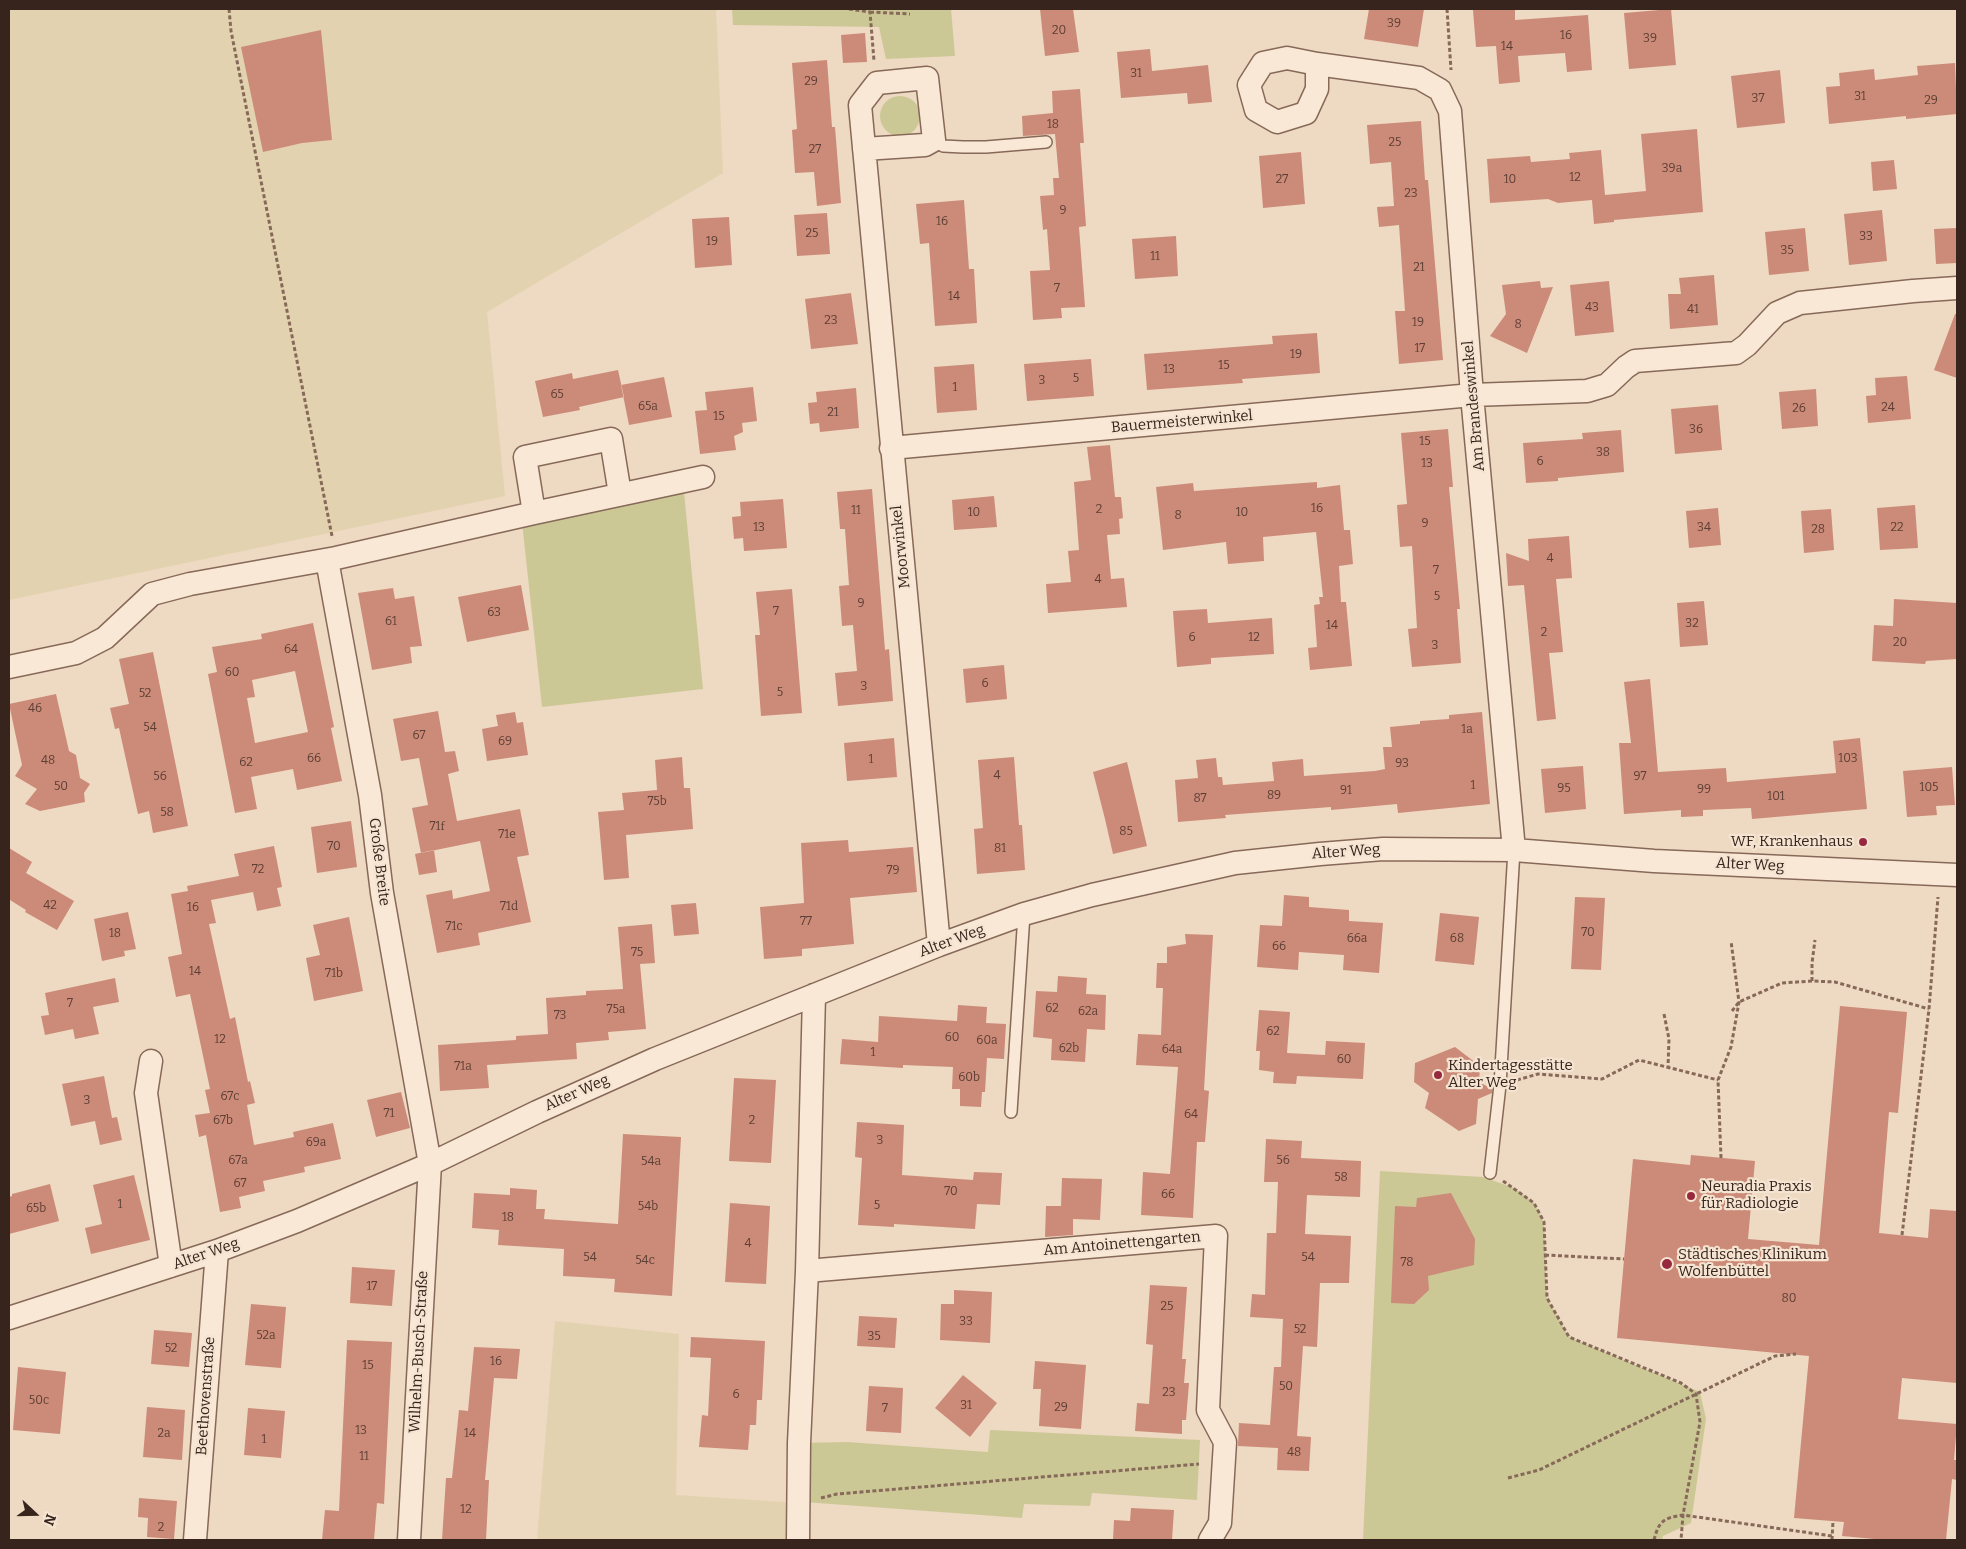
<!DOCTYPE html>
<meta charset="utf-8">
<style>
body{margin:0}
#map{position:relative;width:1966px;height:1549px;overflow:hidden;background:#eed9c2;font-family:Bitter,serif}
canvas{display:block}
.frame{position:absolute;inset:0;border:10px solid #37251d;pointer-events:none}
.north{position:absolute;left:10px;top:1489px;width:50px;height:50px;-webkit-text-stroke:4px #f5e4d1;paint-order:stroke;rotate:111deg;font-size:14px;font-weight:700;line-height:20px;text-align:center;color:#37251d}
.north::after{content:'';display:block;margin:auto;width:18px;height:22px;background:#37251d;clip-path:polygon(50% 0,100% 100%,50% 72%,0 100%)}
</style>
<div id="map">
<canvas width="1966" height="1549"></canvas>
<div class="frame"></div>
<div class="north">N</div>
</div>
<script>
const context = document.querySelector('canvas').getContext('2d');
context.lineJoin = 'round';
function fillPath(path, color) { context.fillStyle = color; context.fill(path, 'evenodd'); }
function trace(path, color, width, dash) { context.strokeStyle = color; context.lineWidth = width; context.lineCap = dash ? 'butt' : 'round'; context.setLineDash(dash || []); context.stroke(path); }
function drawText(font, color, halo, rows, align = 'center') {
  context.font = font + ' Bitter,serif'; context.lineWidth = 4.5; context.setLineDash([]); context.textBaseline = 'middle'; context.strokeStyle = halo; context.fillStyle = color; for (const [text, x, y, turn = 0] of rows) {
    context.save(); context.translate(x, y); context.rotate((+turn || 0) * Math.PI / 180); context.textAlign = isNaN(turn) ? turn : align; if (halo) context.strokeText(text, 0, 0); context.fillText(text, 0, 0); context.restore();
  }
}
const farmland = new Path2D(`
 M9 9H716L723 173 487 312 505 496 9 600Z
 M555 1321 679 1334 676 1495 799 1503 798 1540H537Z`);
const green = new Path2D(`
 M732 9H951L955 56 886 59 879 27 733 25Z
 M880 116a20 20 0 1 1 40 0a20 20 0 1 1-40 0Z
 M684 492 703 689 542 707 522 522Z
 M1380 1171 1483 1177 1514 1188 1534 1203 1544 1222 1547 1298 1569 1337 1700 1392 1706 1419 1691 1523 1663 1536 1662 1540H1363Z
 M990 1430 1200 1440 1197 1500 1092 1493 1090 1506 1024 1504 1022 1518 804 1502 799 1443 847 1442 988 1452Z`);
const building = new Path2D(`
 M1040 9H1073L1079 52 1045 56Z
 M1369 9H1424L1418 47 1364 39Z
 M1494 9H1515V20L1588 15 1592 70 1567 72 1565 53 1518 56 1520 82 1499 84 1496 46 1476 47 1473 10Z
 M1671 9 1676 65 1629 69 1624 13Z
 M321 30 332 140 302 143 263 152 241 47Z
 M865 33 867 62 843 63 841 35Z
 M1150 49 1152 71 1208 65 1212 102 1188 104 1187 93 1121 98 1117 52Z
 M827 60 832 127H835L841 203 817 206 814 172 795 173 792 130 797 129 792 63Z
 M1955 63 1957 114 1906 119V116L1829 124 1826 87 1840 86 1839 73 1874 69 1875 80 1918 75 1917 66Z
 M1780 70 1785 123 1737 128 1731 76Z
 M1080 89 1084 143H1080L1086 226 1079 227 1085 307 1061 308 1062 318 1033 320 1030 271 1050 270 1047 229 1043 230 1040 196 1054 195 1053 178H1059L1055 134 1023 136 1022 116 1053 113 1052 91Z
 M1421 121 1425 180H1428L1443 360 1399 364 1395 311H1405L1399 225 1379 227 1377 207 1394 206 1391 162 1370 164 1367 125Z
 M1697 129 1703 212 1614 220V222L1594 224 1592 200 1558 203 1548 199 1490 203 1487 159 1530 156 1531 162 1570 159 1569 153 1601 150 1605 195 1646 191 1641 134Z
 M1301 152 1305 204 1263 208 1259 156Z
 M1894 160 1897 189 1873 191 1871 162Z
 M964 200 969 269H974L977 323 935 326 929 243 920 244 916 204Z
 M1882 210 1887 261 1849 265 1844 214Z
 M827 213 830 254 797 256 794 215Z
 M729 217 732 265 695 268 692 219Z
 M1805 228 1809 271 1769 275 1765 232Z
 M1957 228V263L1936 264 1934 229Z
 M1176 236 1178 276 1135 279 1132 239Z
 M1714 275 1718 325 1670 329 1668 294H1681L1679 278Z
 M1540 281 1541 288 1553 287 1527 353 1490 336 1506 314 1502 285Z
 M1609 281 1614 332 1575 336 1570 285Z
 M851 293 858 344 811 349 805 299Z
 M1955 314H1957V378L1934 370Z
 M1317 333 1320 373 1242 379 1243 383 1147 390 1144 354 1273 344 1272 336Z
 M1091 359 1094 396 1027 401 1024 364Z
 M974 364 977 410 937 413 934 367Z
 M618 370 624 397 579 407 580 410 543 417 535 381 572 373 573 379Z
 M1907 376 1911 419 1868 423 1866 396 1876 395 1875 378Z
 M664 377 672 417 629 425 621 385Z
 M753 387 757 421 742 423 743 432 734 436 736 450 700 454 695 411 707 410 705 392Z
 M856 388 859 428 820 432 819 423 810 424 808 403 817 402 816 392Z
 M1816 389 1818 426 1782 429 1779 392Z
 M1718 405 1722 450 1675 454 1671 409Z
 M1448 429 1453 487H1449L1460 609H1457L1461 663 1412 667 1408 629 1417 628 1412 546 1400 547 1397 505 1407 504 1401 433Z
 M1621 430 1624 472 1558 478V481L1526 483 1523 443 1583 439 1582 433Z
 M1110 445 1115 497H1121L1123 518 1119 519 1120 534 1107 535 1111 579 1124 578 1127 607 1048 613 1046 584 1071 582 1068 551 1079 550 1074 482 1091 480 1087 447Z
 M1317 482V488L1340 485 1344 530H1350L1353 564 1339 566 1341 602H1346L1352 666 1310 670 1308 648 1317 647 1314 605 1320 604 1319 597H1323L1316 532 1263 537 1264 561 1228 564 1226 542 1163 550 1156 487 1193 483 1194 491Z
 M872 489 885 650 889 649 893 701 838 706 835 673 857 671 853 625 842 626 839 586 849 585 845 529H840L837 492Z
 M994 496 997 527 954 530 952 500Z
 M783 499 787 548 744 551 743 538 734 539 732 517 741 516 740 502Z
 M1915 505 1918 548 1880 550 1877 508Z
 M1718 508 1721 545 1689 548 1686 511Z
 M1831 509 1834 550 1804 553 1801 511Z
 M1569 536 1572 578 1556 579 1563 652 1549 653 1556 719 1537 721 1524 585 1508 586 1506 553 1529 561 1528 539Z
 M521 585 529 630 467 642 458 597Z
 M393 588 395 599 414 596 422 646 410 647 412 663 372 670 358 593Z
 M792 589 802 713 761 716 755 635H760L756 592Z
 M1894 599 1957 603V659L1926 661 1925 664 1872 661 1874 625 1893 626Z
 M1704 601 1708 645 1680 647 1677 603Z
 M1207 609 1208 623 1272 618 1274 654 1211 658V664L1177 667 1173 611Z
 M313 623 334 727 331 728 342 781 297 790 293 769 251 777 257 809 235 813 208 674 217 672 212 647 262 639 261 634ZM295 671 308 732 255 743 247 698 255 697 252 680Z
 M153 652 188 826 153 833 149 811 138 814 119 728 115 729 110 708 129 704 119 659Z
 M1004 665 1007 699 966 703 963 669Z
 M1650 679 1658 772 1726 768 1727 782 1836 773 1833 741 1860 738 1867 809 1752 819 1751 808 1703 810V816L1681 817V810L1624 814 1619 743H1631L1624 682Z
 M56 694 69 751 76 755 80 778 90 784 84 793 85 802 40 811 25 804 37 789 15 776 22 765 9 704Z
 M438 711 445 752 455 751 459 771 448 774 457 821 520 809 529 855 517 857 531 922 478 933 480 945 437 953 426 895 452 890 453 899 490 891 480 841 421 853 412 808 428 805 419 758 401 761 393 719Z
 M515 712 517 723 523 722 528 755 487 761 482 729 498 726 496 715Z
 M1482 712 1490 804 1398 813 1397 804 1331 810V807L1225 815 1226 818 1178 822 1175 780 1198 778 1196 760 1216 758 1218 777H1222L1223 785 1274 781 1272 762 1303 759 1304 776 1375 771 1385 769 1383 747H1392L1390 727 1420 724V721L1449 719V715Z
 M894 738 897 777 847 781 844 743Z
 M682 757 684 788H690L693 829 626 835 629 878 604 880 598 812 624 810 622 793 657 790 655 760Z
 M1014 757 1019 825H1022L1025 870 977 874 974 829 983 828 978 760Z
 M1127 762 1147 846 1113 854 1105 819 1093 772Z
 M1583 766 1586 809 1545 813 1541 769Z
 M1952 767 1955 805 1936 806 1937 815 1907 817 1903 771Z
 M351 821 357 867 317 873 311 827Z
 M848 840 849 852 913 847 917 892 850 898 854 944 802 949V956L764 959 760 907 804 903 801 843Z
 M274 846 282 887 277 888 281 906 257 911 253 892 211 900 216 923 209 924 230 1019 235 1017 248 1082 250 1081 255 1103 247 1105 254 1145 294 1137 293 1132 333 1123 341 1159 304 1167 305 1172 263 1181 265 1191 239 1197 241 1208 220 1212 206 1135 199 1137 195 1115 210 1113 205 1090 210 1089 190 994 176 997 168 957 182 954 171 894 188 891 187 886 239 876 234 854Z
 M9 848 32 862 26 873 74 901 57 930 25 912 26 910 10 900 9 902Z
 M434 850 437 872 419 875 415 854Z
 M1284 895 1309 897V907L1349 910V921L1383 923 1379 973 1343 970 1344 955 1299 952 1298 970 1257 967 1260 925 1282 926Z
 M1575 897 1605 898 1601 970 1571 969Z
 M696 903 699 934 674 936 671 905Z
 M128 912 136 949 124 951 125 956 102 961 94 919Z
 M1440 913 1479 917 1474 965 1435 961Z
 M349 917 363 991 314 1001 306 958 320 955 313 925Z
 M652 924 655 963 640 964 646 1029 608 1032 609 1040 576 1043 577 1059 487 1065 489 1088 440 1091 438 1045 516 1040V1036L548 1034 546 998 586 995V991L623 989 618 927Z
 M1185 934 1213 935 1204 1090 1209 1091 1205 1142H1197L1193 1218 1141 1215 1143 1172 1170 1174 1178 1067 1136 1065 1138 1034 1161 1035 1163 988H1156L1157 963H1167V947L1186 944Z
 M1058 976 1087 978 1086 994 1106 995 1105 1030 1087 1029 1085 1062 1051 1060 1052 1039 1033 1037 1036 991 1057 992Z
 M115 978 119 1002 93 1007 99 1034 75 1039 73 1029 45 1035 41 1016 49 1015 45 993Z
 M958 1005 987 1007 986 1023 1006 1024 1004 1059 987 1058 985 1092H982L981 1107 960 1106V1089H952L953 1067 903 1065V1068L840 1064 842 1039 878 1042 879 1016 957 1021Z
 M1840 1006 1907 1012 1898 1113 1889 1112 1879 1233 1928 1238 1930 1209 1957 1211V1383L1902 1378 1898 1419 1957 1424 1954 1460H1957V1480L1952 1479 1946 1540H1885L1842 1536 1844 1522 1794 1518 1809 1356 1617 1338 1633 1159 1690 1165 1691 1155 1755 1161 1748 1239 1819 1245Z
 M1259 1010 1290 1012 1287 1053 1325 1055 1326 1041 1365 1043 1363 1079 1297 1076 1296 1084 1273 1083 1274 1072 1259 1070 1260 1051H1256Z
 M1455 1047 1480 1066 1479 1082 1492 1089V1093L1478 1099 1476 1124 1459 1131 1425 1108 1429 1093 1414 1082 1415 1063Z
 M104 1076 112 1118 117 1117 122 1140 100 1145 95 1121 71 1126 62 1084Z
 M734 1078 776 1080 771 1163 729 1161Z
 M401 1092 410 1128 376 1137 367 1100Z
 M857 1122 904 1125 902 1175 973 1180 974 1172 1002 1173 1000 1205 977 1204 975 1229 894 1224V1227L858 1225 862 1158 855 1157Z
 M623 1134 681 1137 672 1296 614 1292 615 1279 563 1276 564 1249 498 1245 499 1230 472 1228 474 1193 510 1195V1188L537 1190 536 1209H545L544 1219 618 1224Z
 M1266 1139 1302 1141 1301 1158 1361 1161 1360 1197 1307 1195 1305 1234 1351 1236 1349 1283H1320L1317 1347 1303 1346 1297 1436 1311 1437 1309 1471 1277 1470 1278 1448 1238 1446 1239 1423 1270 1425 1274 1367H1281L1283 1319 1250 1317 1252 1294 1265 1295 1267 1233H1276L1278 1182H1264Z
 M134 1175 150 1240 91 1254 85 1228 102 1224 93 1185Z
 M1062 1178 1102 1179 1100 1220 1073 1219V1235L1045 1237 1046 1206H1061Z
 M50 1184 59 1221 9 1234V1197L12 1196V1194Z
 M1451 1193 1475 1239 1474 1265 1428 1276 1429 1290 1414 1304 1391 1303 1395 1206 1416 1207 1417 1198Z
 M730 1203 770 1206 766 1284 725 1282Z
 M352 1267 395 1270 392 1306 350 1303Z
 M1150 1285 1187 1287 1182 1359H1186L1184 1383H1189L1186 1420H1182V1434L1135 1431 1137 1403 1149 1404 1153 1345 1146 1344Z
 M954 1290 992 1292 990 1343 940 1340 941 1304H954Z
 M251 1304 286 1307 281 1368 245 1365Z
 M859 1316 897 1318 895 1348 857 1346Z
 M154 1330 192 1333 189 1367 151 1364Z
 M691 1337 765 1341 762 1400H757L756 1425H750L748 1450 699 1447 702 1415 708 1416 711 1358 690 1357Z
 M347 1340 392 1342 384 1504 377 1503 374 1540H322L325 1510 339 1511Z
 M474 1347 520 1349 517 1379 494 1378 485 1480H489L486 1540H442L446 1478H452L459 1410 468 1411Z
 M1035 1361 1086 1365 1081 1429 1039 1426 1041 1389H1033Z
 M18 1367 66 1372 60 1434 13 1430Z
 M963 1375 997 1403 970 1437 935 1408Z
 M869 1386 903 1388 901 1433 866 1431Z
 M147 1407 185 1410 182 1460 143 1457Z
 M248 1408 285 1411 281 1458 244 1455Z
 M139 1498 177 1501 174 1539 147 1537 148 1518 138 1517Z
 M1131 1508 1174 1510 1172 1540H1113L1114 1520 1130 1521Z`);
const path = new Path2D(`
 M229 9 231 31 332 536
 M849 9 870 12 874 61
 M1447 9 1451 70
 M870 12 910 14
 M1812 981V963L1815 940
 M1732 1011 1739 1002 1782 983 1812 981 1835 982 1929 1009
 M1664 1014 1669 1039 1668 1067
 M1517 1080 1538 1074 1602 1079 1639 1060 1718 1080
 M1721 1158 1718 1080 1731 1047 1739 1002 1731 941
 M1503 1181 1534 1203 1544 1222 1547 1298 1569 1337 1681 1383 1696 1394 1700 1422 1683 1515 1681 1540
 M1902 1235 1929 1009 1938 897
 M1545 1255 1624 1259
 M1508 1478 1539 1470 1775 1356 1796 1354
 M821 1498 837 1494 1199 1464
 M1654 1540C1659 1521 1663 1518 1683 1515L1832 1536
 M1832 1540 1833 1521`);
const lane = new Path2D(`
 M934 140 943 146 963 147H986L1046 142
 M1011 1112 1024 914
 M1490 1173 1500 1085 1514 850`);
const street = new Path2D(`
 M1317 64V89L1306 113 1277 122 1256 110 1249 85 1263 63 1287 58 1317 64 1419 78 1440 90 1450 111 1472 395 1514 850
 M864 149 925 145 934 140 927 78 877 83 860 105 939 945
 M891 448 1472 395 1587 391 1607 385 1626 367 1635 361 1736 353 1747 345 1777 313 1800 303 1913 291 1957 288
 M534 513 525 457 611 439 620 494
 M327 560 370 795 382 893 430 1164 409 1540
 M9 667 76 653 105 638 152 594 190 584 336 558 534 513 703 477
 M151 1061 146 1093 171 1266
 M807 1271 1216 1236 1208 1410 1225 1442 1220 1523 1210 1540
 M9 1318 217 1251 297 1221 430 1164 537 1112 655 1059 939 945 1024 914 1092 895 1235 863 1320 854 1383 849 1514 850 1654 861 1957 875
 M195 1540 217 1251
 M798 1540 799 1443 807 1271 814 995`);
const markers = [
 [1863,842,5,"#96293e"],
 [1438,1075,5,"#96293e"],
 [1691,1196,5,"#96293e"],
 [1667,1264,6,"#96293e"]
];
const numberNames = [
 ["39",1394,24],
 ["20",1059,31],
 ["16",1566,36],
 ["39",1650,39],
 ["14",1507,47],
 ["31",1136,74],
 ["29",811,82],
 ["31",1860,97],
 ["37",1758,99],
 ["29",1931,101],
 ["18",1053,125],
 ["25",1395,143],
 ["27",815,150],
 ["39a",1672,169],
 ["12",1575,178],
 ["27",1282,180],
 ["10",1510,180],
 ["23",1411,194],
 ["9",1063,211],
 ["16",942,222],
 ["25",812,234],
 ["33",1866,237],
 ["19",712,242],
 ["35",1787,251],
 ["11",1155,257],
 ["21",1419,268],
 ["7",1057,289],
 ["14",954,297],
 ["43",1592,308],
 ["41",1693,310],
 ["23",831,321],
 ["19",1418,323],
 ["8",1518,325],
 ["17",1420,349],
 ["19",1296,355],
 ["15",1224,366],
 ["13",1169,370],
 ["5",1076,379],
 ["3",1042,381],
 ["1",955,388],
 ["65",557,395],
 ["65a",648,407],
 ["24",1888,408],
 ["26",1799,409],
 ["21",833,413],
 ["15",719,417],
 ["36",1696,430],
 ["15",1425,442],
 ["38",1603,453],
 ["6",1540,462],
 ["13",1427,464],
 ["16",1317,509],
 ["2",1099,510],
 ["11",856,511],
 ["10",974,513],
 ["10",1242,513],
 ["8",1178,516],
 ["9",1425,524],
 ["13",759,528],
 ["34",1704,528],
 ["22",1897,528],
 ["28",1818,530],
 ["4",1550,559],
 ["7",1436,571],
 ["4",1098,580],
 ["5",1437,597],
 ["9",861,604],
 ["7",776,612],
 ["63",494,613],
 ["61",391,622],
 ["32",1692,624],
 ["14",1332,626],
 ["2",1544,633],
 ["6",1192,638],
 ["12",1254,638],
 ["20",1900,643],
 ["3",1435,646],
 ["64",291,650],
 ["60",232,673],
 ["6",985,684],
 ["3",864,687],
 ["5",780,693],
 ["52",145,694],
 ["46",35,709],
 ["54",150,728],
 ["1a",1467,730],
 ["67",419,736],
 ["69",505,742],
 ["66",314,759],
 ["103",1848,759],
 ["1",871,760],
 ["48",48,761],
 ["62",246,763],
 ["93",1402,764],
 ["4",997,776],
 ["56",160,777],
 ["97",1640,777],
 ["1",1473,786],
 ["50",61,787],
 ["105",1929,788],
 ["95",1564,789],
 ["99",1704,790],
 ["91",1346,791],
 ["89",1274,796],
 ["101",1776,797],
 ["87",1200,799],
 ["75b",657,802],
 ["58",167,813],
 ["71f",437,827],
 ["85",1126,832],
 ["71e",507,835],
 ["70",334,847],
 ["81",1000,849],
 ["72",258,870],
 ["79",893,871],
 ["42",50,906],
 ["71d",509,907],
 ["16",193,908],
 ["77",806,922],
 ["71c",454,927],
 ["70",1588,933],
 ["18",115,934],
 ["66a",1357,939],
 ["68",1457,939],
 ["66",1279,947],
 ["75",637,953],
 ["14",195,972],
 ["71b",334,974],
 ["7",70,1004],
 ["62",1052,1009],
 ["75a",616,1010],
 ["62a",1088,1012],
 ["73",560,1016],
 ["62",1273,1032],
 ["60",952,1038],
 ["12",220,1040],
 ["60a",987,1041],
 ["62b",1069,1049],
 ["64a",1172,1050],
 ["1",873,1053],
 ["60",1344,1060],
 ["71a",463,1067],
 ["60b",969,1078],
 ["67c",230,1097],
 ["3",87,1101],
 ["71",389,1114],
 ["64",1191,1115],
 ["67b",223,1121],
 ["2",752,1121],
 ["3",880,1141],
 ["69a",316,1143],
 ["67a",238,1161],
 ["56",1283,1161],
 ["54a",651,1162],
 ["58",1341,1178],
 ["67",240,1184],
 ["70",951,1192],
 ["66",1168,1195],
 ["1",120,1205],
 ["5",877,1206],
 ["54b",648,1207],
 ["65b",36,1209],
 ["18",508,1218],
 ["4",748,1244],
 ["54",590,1258],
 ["54",1308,1258],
 ["54c",645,1261],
 ["78",1407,1263],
 ["17",372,1287],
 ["80",1789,1299],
 ["25",1167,1307],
 ["33",966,1322],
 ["52",1300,1330],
 ["52a",266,1336],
 ["35",874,1337],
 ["52",171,1349],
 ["16",496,1362],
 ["15",368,1366],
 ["50",1286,1387],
 ["23",1169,1393],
 ["6",736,1395],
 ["50c",39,1401],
 ["31",966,1406],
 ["29",1061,1408],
 ["7",885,1409],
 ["13",361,1431],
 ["2a",164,1434],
 ["14",470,1434],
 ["1",264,1440],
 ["48",1294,1453],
 ["11",364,1457],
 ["12",466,1510],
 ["2",161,1528]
];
const streetNames = [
 ["Am Brandeswinkel",1474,406,-95],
 ["Bauermeisterwinkel",1182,422,-5],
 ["Moorwinkel",901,547,-96],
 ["Alter Weg",1346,852,-4],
 ["Große Breite",379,862,83],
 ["Alter Weg",1750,865,3],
 ["Alter Weg",952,941,-20],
 ["Alter Weg",577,1093,-24],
 ["Am Antoinettengarten",1122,1244,-5],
 ["Alter Weg",206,1254,-19],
 ["Wilhelm-Busch-Straße",419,1352,-87],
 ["Beethovenstraße",206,1396,-86]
];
const poiNames = [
 ["WF, Krankenhaus",1853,842,"right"],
 ["Kindertagesstätte",1448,1066],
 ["Alter Weg",1448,1083],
 ["Neuradia Praxis",1701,1187],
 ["für Radiologie",1701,1204],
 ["Städtisches Klinikum",1678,1255],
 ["Wolfenbüttel",1678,1272]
];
fillPath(farmland, '#e3d2af');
fillPath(green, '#ccc896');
fillPath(building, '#cc8b78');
trace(lane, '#876959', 14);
trace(street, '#876959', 25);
trace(path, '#876959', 3, [4, 2.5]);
trace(lane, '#f9e8d5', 11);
trace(street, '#f9e8d5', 22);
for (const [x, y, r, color] of markers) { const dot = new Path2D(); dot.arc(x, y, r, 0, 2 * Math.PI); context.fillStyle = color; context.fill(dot); trace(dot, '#f5e4d1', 2); }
drawText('12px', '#5c3e34', null, numberNames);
drawText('15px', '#37251d', '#f5e4d1', streetNames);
drawText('15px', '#37251d', '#f5e4d1', poiNames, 'left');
</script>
